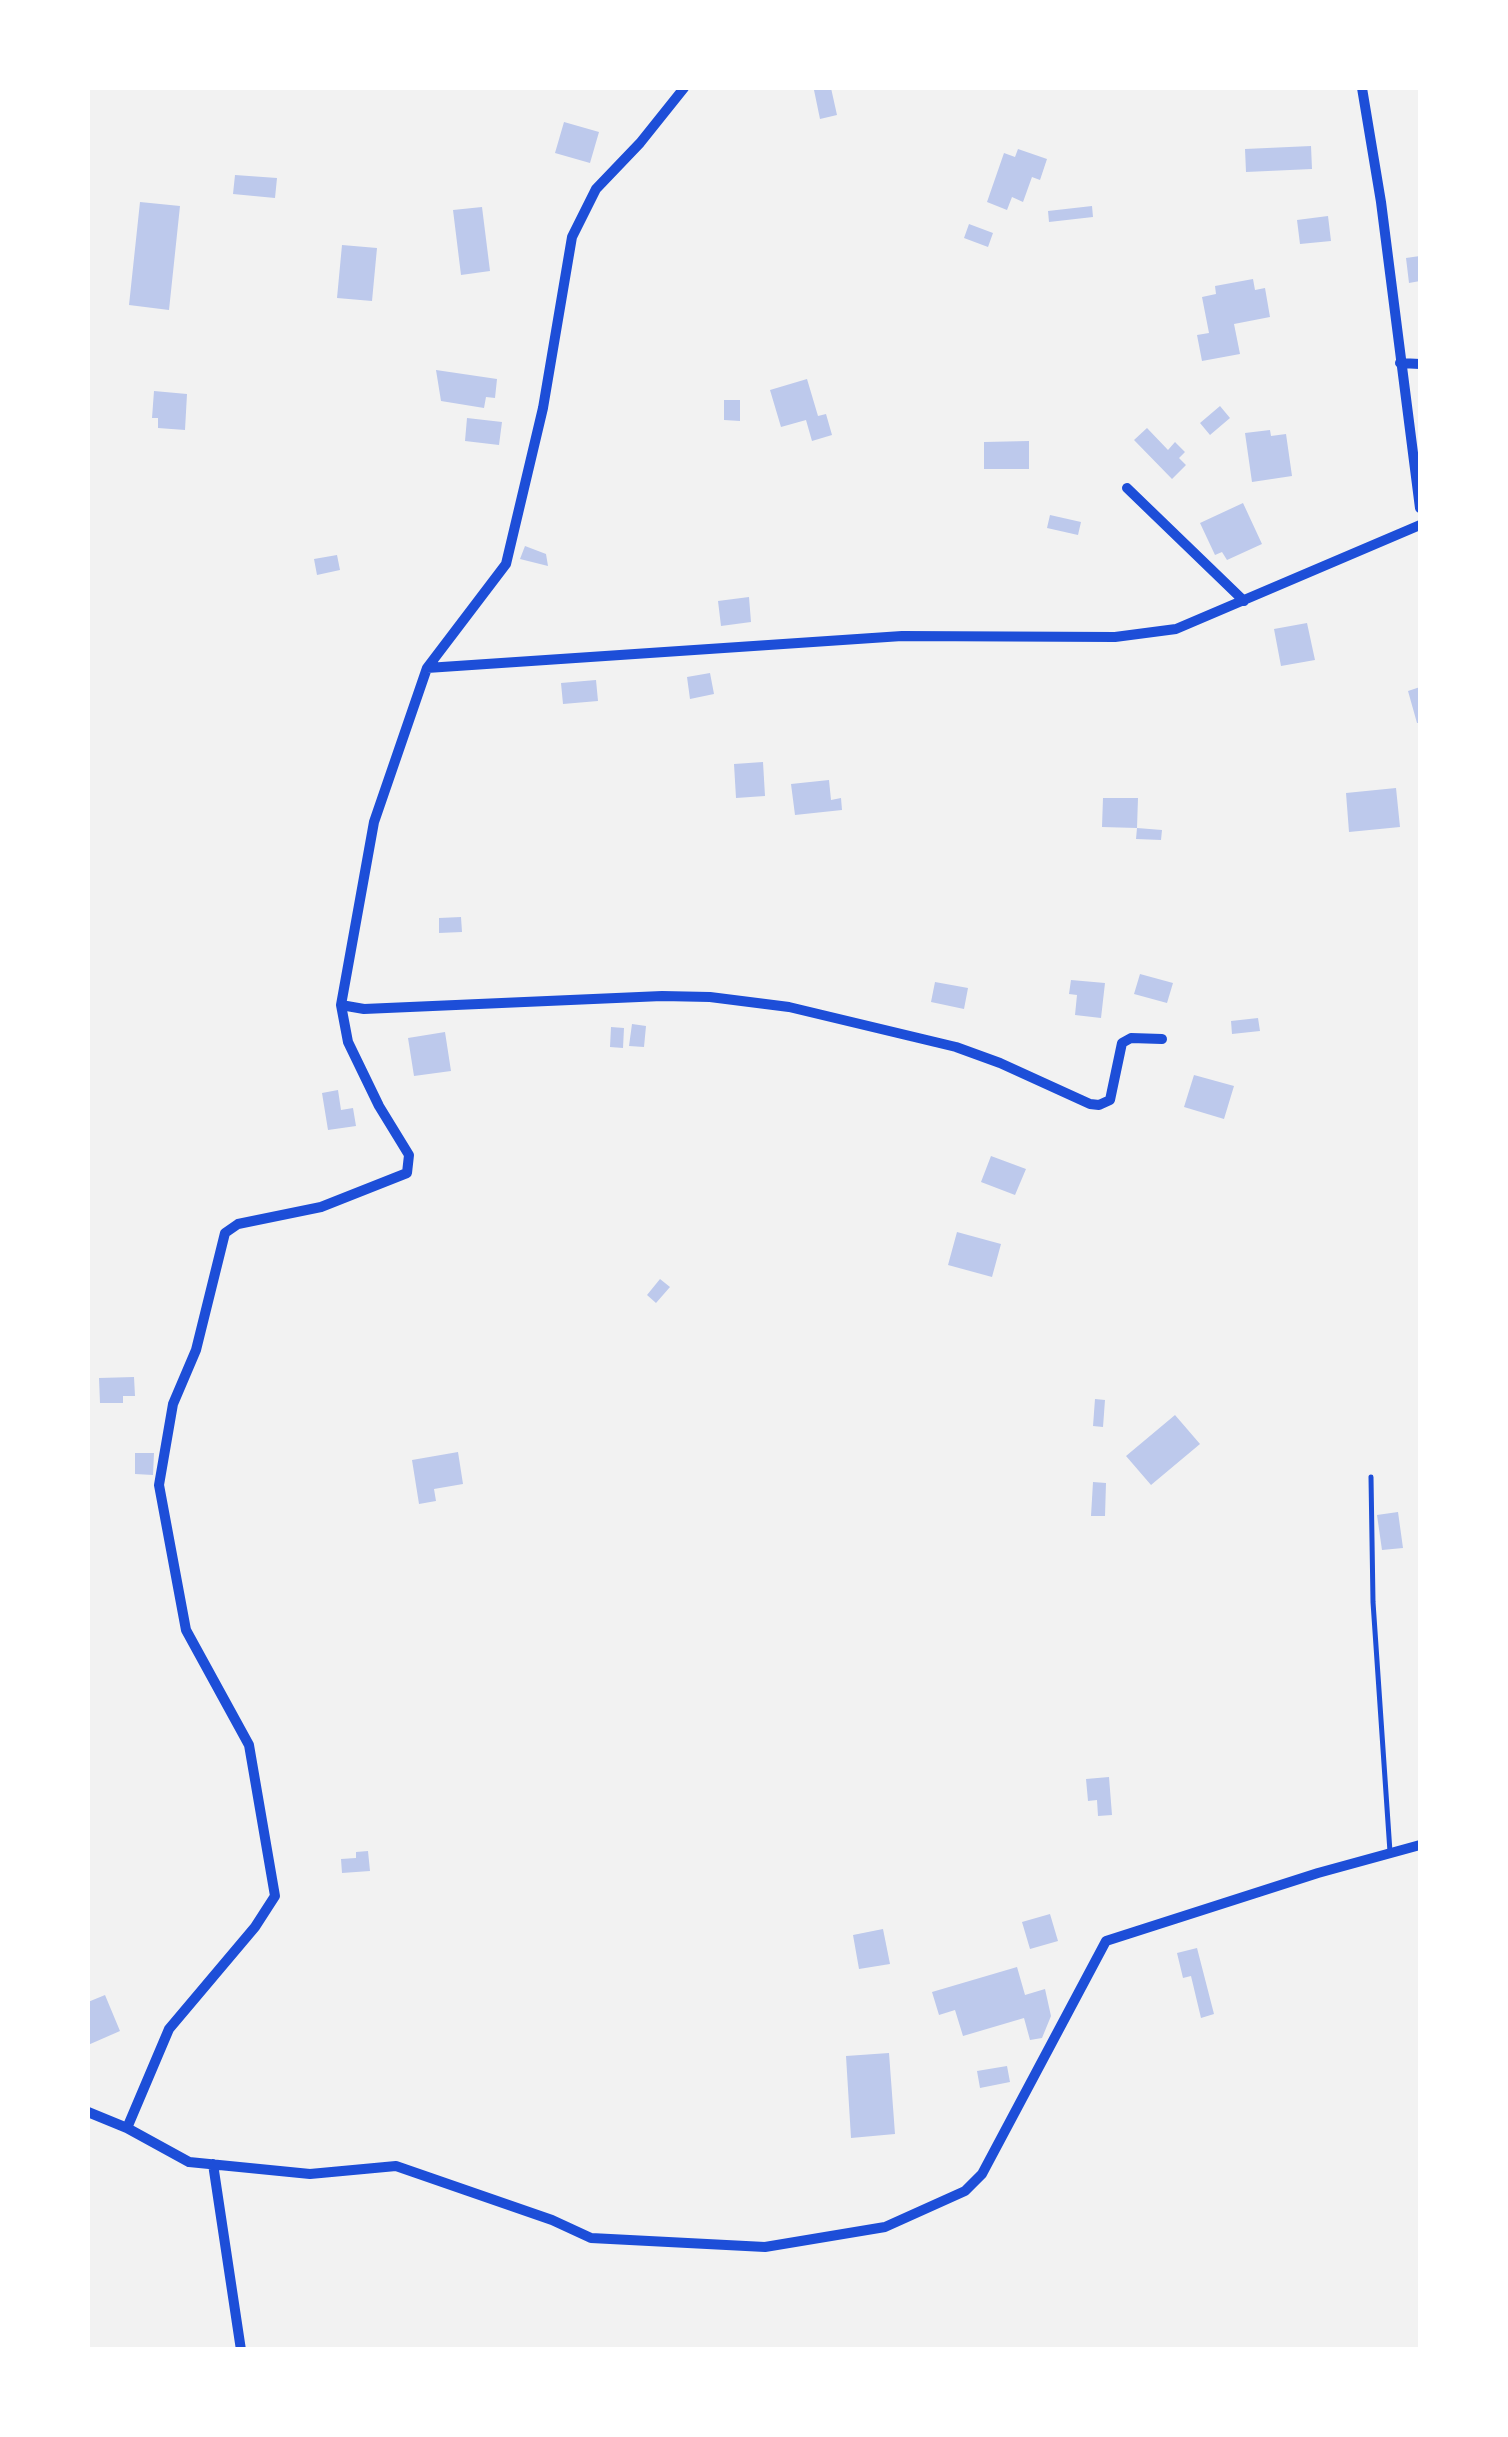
<!DOCTYPE html>
<style>
body{margin:0}
#map{position:relative;width:1508px;height:2437px;overflow:hidden;background:#f2f2f2;font-family:Quicksand,sans-serif}
canvas{display:block}
.frame{position:absolute;inset:0;border:90px solid #fff;pointer-events:none}
</style>
<div id="map">
<canvas width="1508" height="2437"></canvas>
<div class="frame"></div>
</div>
<script>
const context = document.querySelector('canvas').getContext('2d');
context.lineJoin = 'round';
function fillPath(path, color) { context.fillStyle = color; context.fill(path, 'evenodd'); }
function trace(path, color, width, dash) { context.strokeStyle = color; context.lineWidth = width; context.lineCap = dash ? 'butt' : 'round'; context.setLineDash(dash || []); context.stroke(path); }
const building = new Path2D(`
 M831 88 837 115 820 119 814 90Z
 M564 122 599 132 590 163 555 153Z
 M1311 146 1312 169 1246 172 1245 149Z
 M1018 149 1047 159 1040 180 1032 177 1023 202 1012 197 1007 210 987 202 1004 153 1015 157Z
 M235 175 277 178 275 198 233 194Z
 M140 202 180 206 169 310 129 305Z
 M1092 206 1093 217 1049 222 1048 211Z
 M482 207 490 271 461 275 453 210Z
 M1328 216 1331 241 1300 244 1297 220Z
 M969 224 993 233 988 247 964 238Z
 M342 245 377 248 372 301 337 298Z
 M1420 256V281L1409 283 1406 258Z
 M1253 279 1255 290 1265 288 1270 317 1234 324 1240 354 1202 361 1197 335 1209 333 1202 297 1216 294 1215 286Z
 M436 370 497 379 495 398 486 397 484 408 441 401Z
 M807 379 818 416 826 414 832 435 812 441 806 420 781 427 770 390Z
 M154 391 187 394 185 430 158 428V418H152Z
 M724 400H740V421L724 420Z
 M1220 406 1230 418 1210 435 1200 423Z
 M467 418 502 422 499 445 465 441Z
 M1147 428 1168 450 1175 442 1185 452 1179 458 1186 465 1172 479 1134 440Z
 M1270 430 1271 436 1286 434 1292 476 1252 482 1245 433Z
 M1029 441V469H984V442Z
 M1243 503 1262 544 1227 560 1222 552 1215 555 1200 523Z
 M1050 515 1081 522 1078 535 1047 528Z
 M525 546 546 554 548 566 520 559Z
 M337 555 340 570 317 575 314 559Z
 M749 597 751 622 721 626 718 601Z
 M1307 623 1315 660 1281 666 1274 629Z
 M710 673 714 694 690 699 687 677Z
 M596 680 598 701 563 704 561 683Z
 M1420 687V723H1417L1408 691Z
 M763 762 765 796 736 798 734 764Z
 M829 780 831 800 841 798 842 810 795 815 791 784Z
 M1396 788 1400 827 1349 832 1346 793Z
 M1103 798H1138L1137 828 1102 827Z
 M1137 828 1162 830 1161 840 1136 839Z
 M461 917 462 932 439 933V918Z
 M1140 974 1173 983 1167 1003 1134 994Z
 M1071 980 1105 983 1101 1018 1075 1015 1077 995 1069 994Z
 M935 982 968 988 964 1009 931 1002Z
 M1258 1018 1260 1031 1232 1034 1231 1021Z
 M632 1024 646 1026 644 1047 629 1046Z
 M611 1027 624 1028 623 1048 610 1047Z
 M445 1032 451 1071 414 1076 408 1038Z
 M1194 1075 1234 1086 1224 1119 1184 1107Z
 M338 1090 341 1110 353 1108 356 1126 328 1130 322 1093Z
 M991 1156 1026 1169 1015 1195 981 1182Z
 M957 1232 1001 1244 992 1277 948 1265Z
 M660 1279 670 1287 656 1303 647 1295Z
 M134 1377 135 1396H123V1403H100L99 1378Z
 M1095 1399 1105 1400 1103 1427 1093 1426Z
 M1175 1415 1200 1444 1151 1485 1126 1456Z
 M458 1452 463 1484 434 1489 436 1501 419 1504 412 1460Z
 M135 1453H154L153 1475 135 1474Z
 M1093 1482 1106 1483 1105 1516H1091Z
 M1398 1512 1403 1548 1382 1550 1377 1515Z
 M1109 1777 1112 1815 1098 1816 1097 1800 1088 1801 1086 1779Z
 M368 1851 370 1871 342 1873 341 1859 356 1858V1852Z
 M1050 1914 1058 1941 1030 1949 1022 1922Z
 M883 1929 890 1964 859 1969 853 1935Z
 M1197 1948 1214 2014 1201 2018 1191 1976 1183 1978 1177 1953Z
 M1017 1967 1025 1995 1045 1989 1051 2016 1042 2038 1030 2040 1024 2018 963 2036 955 2010 939 2015 932 1992Z
 M105 1995 120 2031 88 2045V2002Z
 M889 2053 895 2134 851 2138 846 2056Z
 M1007 2066 1010 2082 980 2088 977 2071Z`);
const service = new Path2D(`
 M1371 1477 1373 1602 1390 1852`);
const minor = new Path2D(`
 M1362 88 1381 202 1420 508
 M1400 363 1420 364
 M1127 488 1244 601
 M427 668 902 636 1115 637 1176 629 1420 525
 M341 1005 364 1009 662 996 710 997 789 1007 956 1047 1000 1063 1090 1104 1099 1105 1110 1100 1122 1043 1131 1038 1162 1039
 M88 2112 127 2128 189 2162 310 2174 396 2166 552 2220 591 2238 765 2247 885 2227 965 2191 982 2174 1106 1941 1318 1873 1420 1845
 M127 2128 169 2029 255 1927 275 1896 249 1745 186 1630 159 1485 173 1404 196 1350 225 1233 238 1224 321 1207 407 1173 409 1155 379 1106 348 1042 341 1005 374 822 427 668 506 564 543 408 572 237 596 189 640 143 684 88
 M213 2164 241 2350`);
fillPath(building, '#bdc9ec');
trace(service, '#1d4ed8', 5);
trace(minor, '#1d4ed8', 10);
</script>
